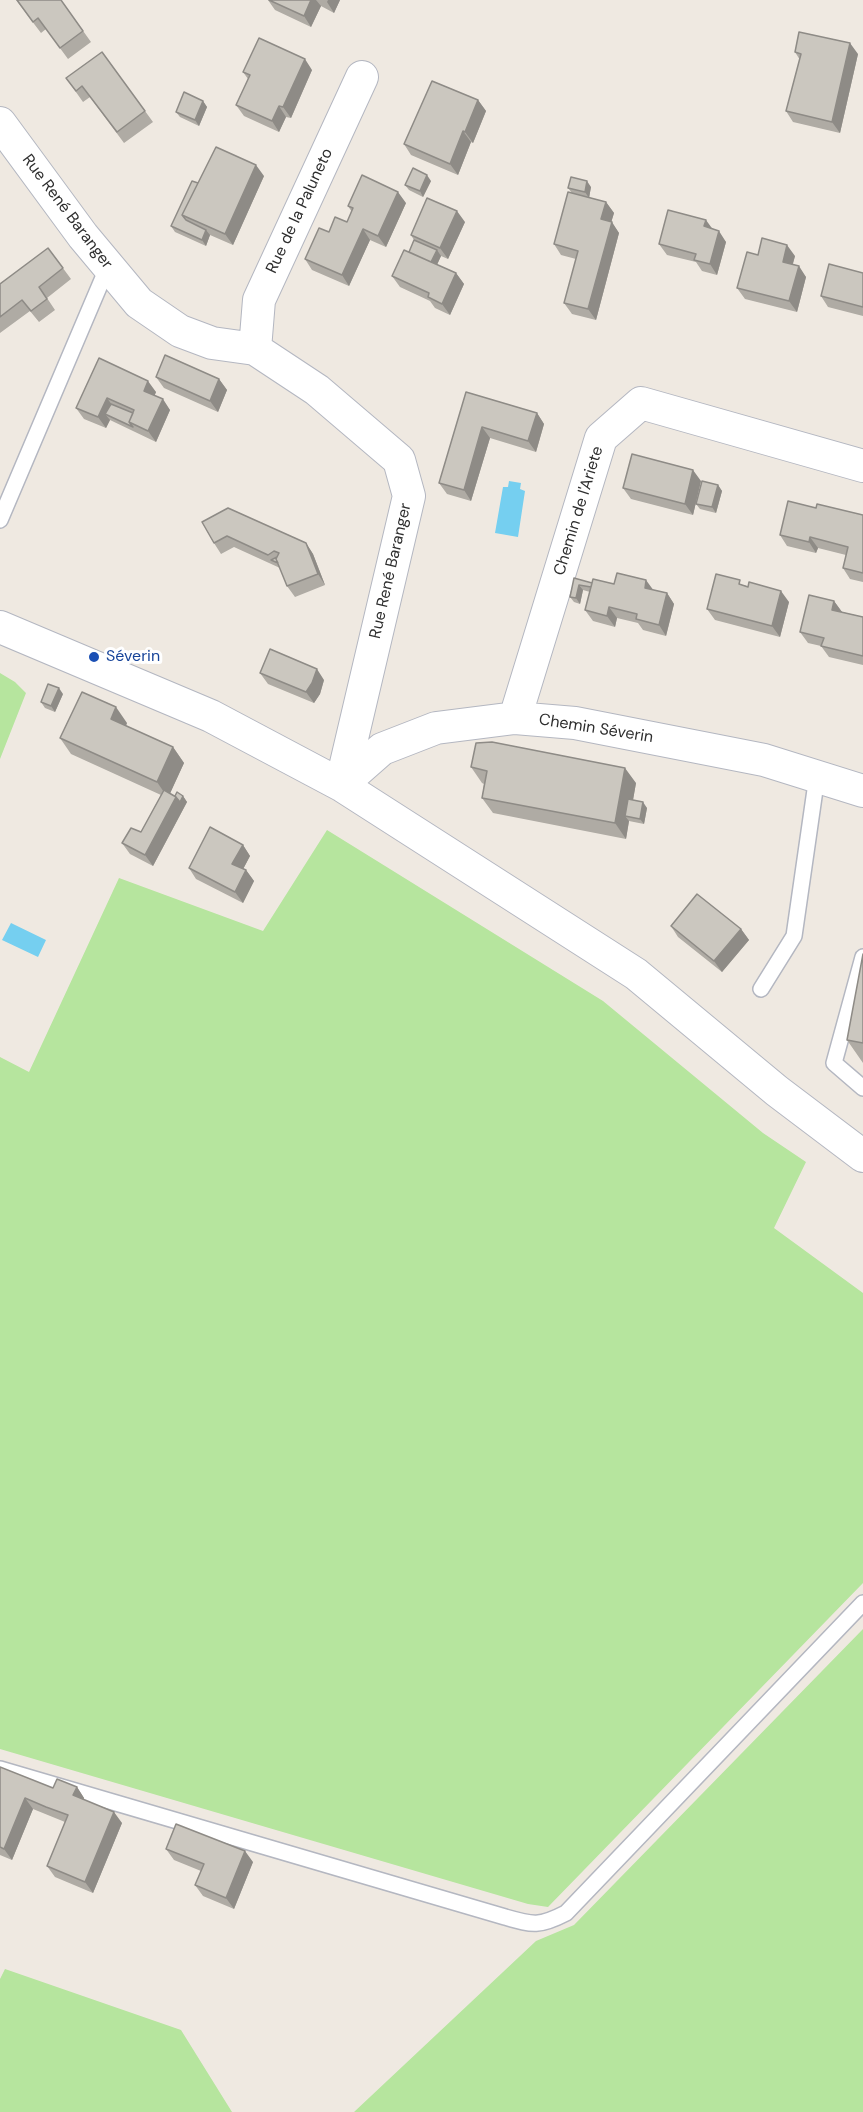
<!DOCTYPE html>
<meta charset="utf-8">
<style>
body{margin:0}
canvas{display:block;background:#efe9e1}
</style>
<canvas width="863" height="2112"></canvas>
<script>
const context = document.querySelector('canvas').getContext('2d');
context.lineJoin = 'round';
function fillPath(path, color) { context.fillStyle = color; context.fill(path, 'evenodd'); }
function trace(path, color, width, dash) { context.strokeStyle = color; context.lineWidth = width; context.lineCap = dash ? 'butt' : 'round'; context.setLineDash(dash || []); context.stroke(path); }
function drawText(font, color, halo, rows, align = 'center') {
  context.font = font + ' "DM Sans",sans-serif'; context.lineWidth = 6; context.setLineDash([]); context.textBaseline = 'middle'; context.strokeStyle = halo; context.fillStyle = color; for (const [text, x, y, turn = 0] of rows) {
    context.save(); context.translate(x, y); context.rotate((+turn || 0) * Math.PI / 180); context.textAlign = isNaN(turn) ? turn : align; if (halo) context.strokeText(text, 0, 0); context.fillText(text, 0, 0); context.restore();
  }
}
const green = new Path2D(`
 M0 673 15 682 26 693 0 759Z
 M327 830 603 1001 763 1133 806 1162 774 1228 863 1293V1583L548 1907 528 1904 0 1749V1057L29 1072 119 878 263 931Z
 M863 1629V2112H354L536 1941 574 1925Z
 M5 1969 181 2030 232 2112H0V1979Z`);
const water = new Path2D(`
 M509 481 521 483 520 489 525 491 518 537 495 533 503 487H508Z
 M11 923 46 940 38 957 2 940Z`);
const lane = new Path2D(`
 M0 520 108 266
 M863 957 834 1063 863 1088
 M761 989 794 936 817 776
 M0 1769 505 1917C533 1925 539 1927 566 1913L863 1603`);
const street = new Path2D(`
 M0 123 83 236 139 303 180 331 212 343 255 349 317 390 399 460 409 496 341 785
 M255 349 259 300 362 77
 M0 627 211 716 341 785 636 974 777 1091 863 1156
 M515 718 601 438 641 403 863 466
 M341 785 382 749 436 728 515 718 575 723 764 760 863 791`);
const wall = new Path2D(`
 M16 0H61L91 42 68 59 46 29 41 33Z
 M268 0H340L334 13 321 6 311 27 275 10Z
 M102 52 153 122 124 143 90 97 83 102 66 78Z
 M795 52 858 54 840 133 793 122 786 111 800 60Z
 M312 70 291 118 286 117 279 132 244 116 236 105 248 79 243 72Z
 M478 100 486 111 473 143 471 142 458 175 411 155 404 144Z
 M203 101 207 107 199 126 180 117 176 112Z
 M264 176 233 245 210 235 206 246 175 232 171 226 198 183Z
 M431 181 423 197 409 190 405 185Z
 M591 187 589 198 606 202 614 213 611 222 619 233 596 320 572 314 564 303 576 259 561 255 554 244 572 193 568 188Z
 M406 203 386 247 370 240 349 286 312 270 305 259 329 232 347 222 352 212 348 206Z
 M465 222 448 259 441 256 437 265 456 273 464 284 450 315 435 308 430 301 400 287 392 276 409 252 414 240 411 235Z
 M712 229 726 242 717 275 702 271 696 262 667 255 659 244Z
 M48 248 71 279 47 298 55 310 39 322 30 311 0 333V284Z
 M758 255 795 256 793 264 806 277 797 312 745 299 737 288Z
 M863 273V316L828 307 821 296Z
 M99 358 156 392 154 396 170 410 156 442 110 420 106 428 84 419 76 408Z
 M156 377 219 379 227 390 218 412 164 388Z
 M466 392 537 413 544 424 536 452 490 438 471 501 447 494 439 483Z
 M701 481 693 515 631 499 623 488Z
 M718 485 722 491 716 513 700 509 696 504Z
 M816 508 863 515V582L850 579 843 568 846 555 818 548 816 553 787 546 780 535Z
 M202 522 306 543 313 554 325 585 295 597 287 586 280 568 234 547 221 554 214 543Z
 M574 578 592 583 614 584 653 590 667 593 674 604 666 636 643 630 638 623 617 618 615 627 593 621 585 610 590 592 583 590 580 604 574 602 570 597Z
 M744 585 789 602 780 637 715 620 707 609Z
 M834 601 842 612 863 617V665L829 657 821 646 808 643 800 632Z
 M260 673 324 680 320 694 314 703 268 684Z
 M63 694 55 712 45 708 41 702Z
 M127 723 126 726 173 747 184 763 170 793 175 796H183L187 802 153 866 130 854 122 843 141 832 161 795 71 754 60 738Z
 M471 767 636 783 633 800 647 808 644 824 629 821 626 839 493 813 482 798 484 784 482 783Z
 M243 845 250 856 243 869 246 870 254 881 243 903 196 879 189 868Z
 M671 926 741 929 749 940 722 972 678 937Z
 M863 954V1063L847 1040Z
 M0 1767 53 1788 77 1787 84 1798V1800L122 1823 93 1893 55 1877 47 1866 65 1822 33 1809 12 1860 0 1855Z
 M166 1849 253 1862 234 1909 203 1896 195 1885 201 1871 174 1860Z`);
const shadedWall = new Path2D(`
 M311 0H316L321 6 311 27 304 16Z
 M328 0H340L334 13 327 2Z
 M850 43 858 54 840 133 832 122Z
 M305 59 312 70 291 118 283 107Z
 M478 100 486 111 473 143 465 132Z
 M203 101 207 107 199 126 195 120Z
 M279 106 286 117 279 132 272 121Z
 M463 131 471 142 458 175 450 164Z
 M256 165 264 176 233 245 225 234Z
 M427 175 431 181 423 197 420 191Z
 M587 181 591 187 589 198 585 192Z
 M398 192 406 203 386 247 378 236Z
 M606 202 614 213 609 230 601 219Z
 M457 211 465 222 448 259 440 248Z
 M706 220 714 231 704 226Z
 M612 222 619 233 596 320 588 309Z
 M363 229 370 240 349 286 342 275Z
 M206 230 210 235 206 246 202 240Z
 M719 231 726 242 717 275 710 264Z
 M787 245 795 256 790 273 783 262Z
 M437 250 441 256 434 271 430 265Z
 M799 266 806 277 797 312 789 301Z
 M456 273 464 284 450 315 442 304Z
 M219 379 227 390 218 412 210 401Z
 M148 381 156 392 152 402 144 391Z
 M107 398 115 409 105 414 110 420 106 428 98 417Z
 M163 399 170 410 156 442 148 431Z
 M537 413 544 424 536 452 528 441Z
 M482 427 490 438 471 501 464 490Z
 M693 470 701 481 693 515 685 504Z
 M718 485 722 491 716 513 712 507Z
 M810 537 818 548 816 553 809 542Z
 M306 543 313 554 325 585 318 574Z
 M646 580 654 591 645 588Z
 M579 585 583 590 580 604 576 598Z
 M781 591 789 602 780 637 772 626Z
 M667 593 674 604 666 636 659 625Z
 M834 601 842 612 840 621 832 610Z
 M609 607 617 618 615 627 607 616Z
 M317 669 324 680 320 694 314 703 306 692Z
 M59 688 63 694 55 712 51 706Z
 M116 707 127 723 122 734 111 719Z
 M173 747 184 763 168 798 157 782Z
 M625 768 636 783 630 817 625 816 629 821 626 839 615 823Z
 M183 796 187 802 153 866 145 855 176 797Z
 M643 802 647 808 644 824 640 819Z
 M243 845 250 856 240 875 232 864Z
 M246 870 254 881 243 903 235 892Z
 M741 929 749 940 722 972 714 961Z
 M77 1787 84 1798 81 1806 73 1795Z
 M25 1798 33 1809 12 1860 4 1849Z
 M114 1812 122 1823 93 1893 85 1882Z
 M245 1851 253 1862 234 1909 226 1898Z`);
const building = new Path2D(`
 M17 0H61L83 31 60 48 38 18 33 22Z
 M269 0H311L304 16Z
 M799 32 850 43 832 122 786 111 801 54 795 52Z
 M259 38 305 59 283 107 279 106 272 121 236 105 250 75 243 72Z
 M102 52 145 111 117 132 82 86 76 91 66 78Z
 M432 81 478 100 465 132 463 131 450 164 404 144Z
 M184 92 203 101 195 120 176 112Z
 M216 147 256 165 225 234 182 215Z
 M413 168 427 175 420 191 405 185Z
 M362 175 398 192 378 236 363 229 342 275 305 259 319 228 329 232 335 217 347 222 353 208 348 206Z
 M571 177 587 181 585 192 568 188Z
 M192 181 198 183 182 215 186 220 206 230 202 240 171 226Z
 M568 192 606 202 601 219 612 222 588 309 564 303 578 251 554 244Z
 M427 198 457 211 440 248 411 235Z
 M668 210 706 220 704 226 719 231 710 264 694 260 696 254 659 244Z
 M762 238 787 245 783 262 799 266 789 301 737 288 747 252 758 255Z
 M414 240 437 250 431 262 409 252Z
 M48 248 63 268 39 287 47 299 31 311 22 300 0 317V284Z
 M404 250 456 273 442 304 428 297 429 293 392 276Z
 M829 264 863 273V307L821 296Z
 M165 355 219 379 210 401 156 377Z
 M99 358 148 381 144 391 163 399 148 431 129 422 134 410 107 398 98 417 76 408Z
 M466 392 537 413 528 441 482 427 464 490 439 483Z
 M111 404 133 413 129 422 133 427 105 414Z
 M632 454 693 470 685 504 623 488Z
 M702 481 718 485 712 507 696 504Z
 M788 501 816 508 817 504 863 515V573L843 568 848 547 810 537 809 542 780 535Z
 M228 508 306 543 318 574 287 586 276 559 279 553 274 551 268 555 227 536 214 543 202 522Z
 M277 557 276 559 278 563 271 560Z
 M617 573 646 580 645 588 667 593 659 625 636 619 637 614 609 607 607 616 585 610 593 579 614 584Z
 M716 574 740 580 739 584 748 587 749 582 781 591 772 626 707 609Z
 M574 578 592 583 591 587 579 585 576 598 570 597Z
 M809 595 834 601 832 610 863 617V656L821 646 824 638 800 632Z
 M270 649 317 669 312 683 306 692 260 673Z
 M48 684 59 688 51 706 41 702Z
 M82 692 116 707 111 719 173 747 157 782 60 738Z
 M492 742 625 768 615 823 482 798 487 771 471 767 476 743Z
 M164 790 176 797 145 855 122 843 131 828 141 832Z
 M177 792 183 796 180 802 175 796Z
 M628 799 643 802 640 819 625 816Z
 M210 827 243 845 232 864 246 870 235 892 189 868Z
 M697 894 741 929 714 961 671 926Z
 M863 954V1043L847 1040Z
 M0 1767 53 1788 57 1779 77 1787 73 1795 114 1812 85 1882 47 1866 68 1815 46 1807 25 1798 4 1849 0 1847Z
 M176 1824 245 1851 226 1898 195 1885 204 1864 166 1849Z`);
const markers = [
 [94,657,6,"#1a4fb4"]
];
const streetNames = [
 ["Rue de la Paluneto",300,211,-65],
 ["Rue René Baranger",67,212,53],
 ["Chemin de l'Ariete",579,511,-73],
 ["Rue René Baranger",391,571,-77],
 ["Chemin Séverin",596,729,9]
];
const transitNames = [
 ["Séverin",106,657]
];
fillPath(green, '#b6e59e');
fillPath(water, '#75cff0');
trace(lane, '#b4b7c1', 18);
trace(street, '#b4b7c1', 34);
trace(lane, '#fff', 15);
trace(street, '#fff', 32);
fillPath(wall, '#afaba4');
fillPath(shadedWall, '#8e8b86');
fillPath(building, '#cbc7bf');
trace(building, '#8e8b86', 1.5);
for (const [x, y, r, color] of markers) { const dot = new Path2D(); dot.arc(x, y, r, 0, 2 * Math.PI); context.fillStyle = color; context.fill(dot); trace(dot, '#fff', 2); }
drawText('16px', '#2e2e2e', '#fff', streetNames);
drawText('16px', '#164399', '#fff', transitNames, 'left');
</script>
